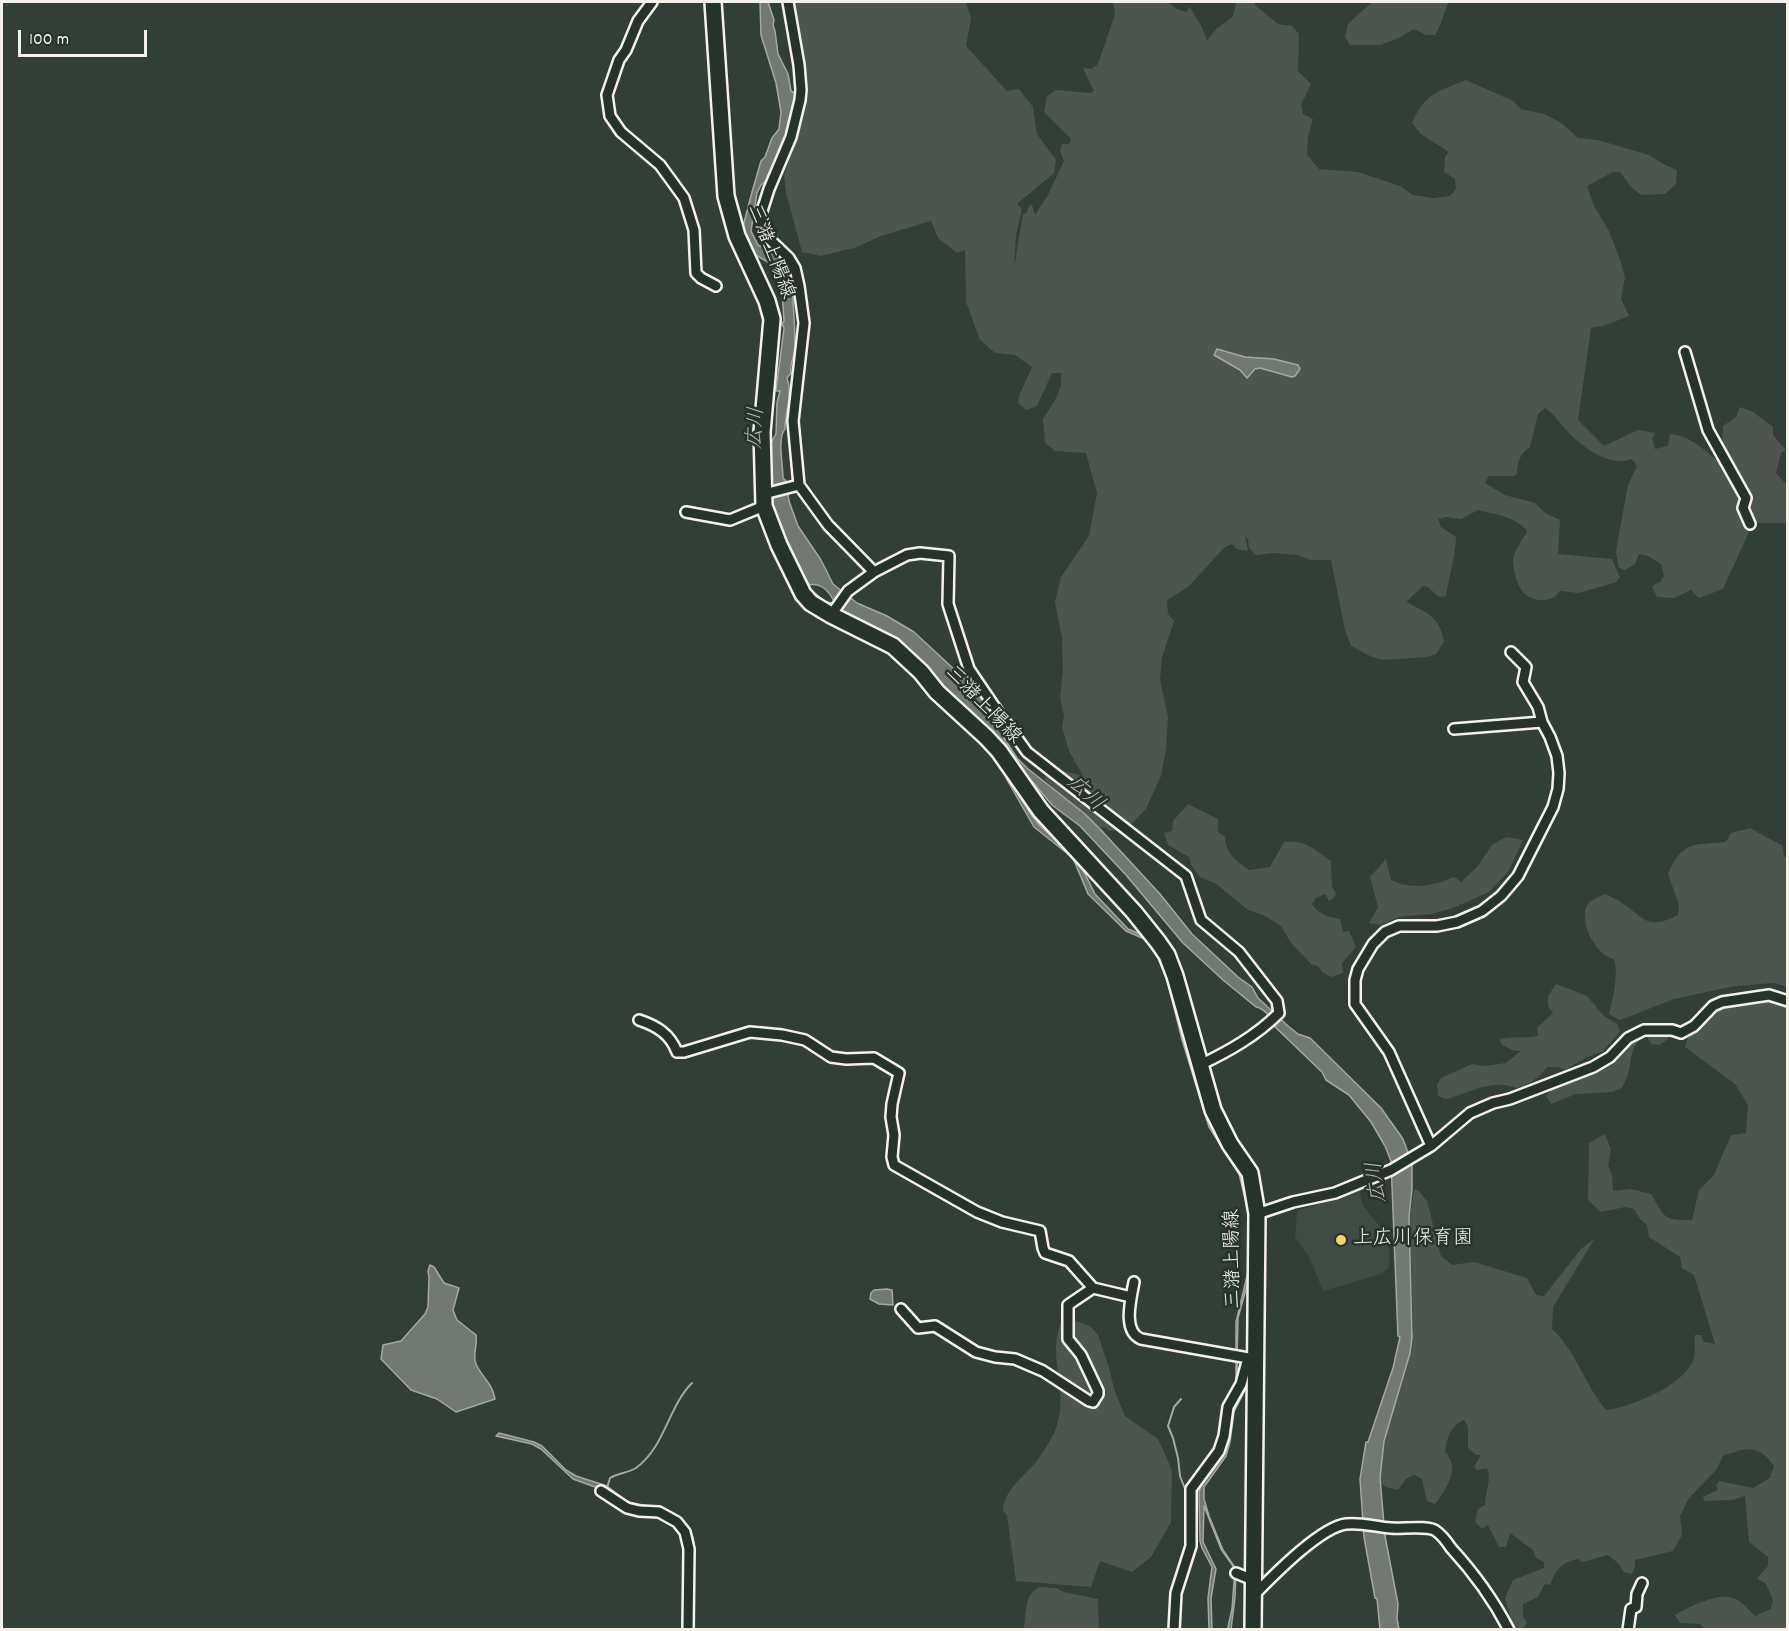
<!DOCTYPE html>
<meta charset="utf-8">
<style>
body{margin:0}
#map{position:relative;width:1789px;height:1631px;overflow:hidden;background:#323e38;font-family:Dekko,sans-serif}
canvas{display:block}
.frame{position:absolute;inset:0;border:3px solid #f4f1e8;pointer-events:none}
.scale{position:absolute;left:18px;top:30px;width:129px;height:27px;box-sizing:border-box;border:3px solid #f4f1e8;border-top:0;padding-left:8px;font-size:18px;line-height:21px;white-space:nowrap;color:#f4f1e8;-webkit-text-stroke:4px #26332d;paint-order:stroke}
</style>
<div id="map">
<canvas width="1789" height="1631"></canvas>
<div class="frame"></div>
<div class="scale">100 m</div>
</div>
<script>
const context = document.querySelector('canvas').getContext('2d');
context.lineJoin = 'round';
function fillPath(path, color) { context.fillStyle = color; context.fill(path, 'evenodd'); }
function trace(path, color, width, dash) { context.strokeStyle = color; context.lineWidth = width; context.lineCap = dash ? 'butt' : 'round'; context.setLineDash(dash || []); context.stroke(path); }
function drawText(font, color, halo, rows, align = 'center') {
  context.font = font + ' Dekko,"Klee One",sans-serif'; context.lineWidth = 5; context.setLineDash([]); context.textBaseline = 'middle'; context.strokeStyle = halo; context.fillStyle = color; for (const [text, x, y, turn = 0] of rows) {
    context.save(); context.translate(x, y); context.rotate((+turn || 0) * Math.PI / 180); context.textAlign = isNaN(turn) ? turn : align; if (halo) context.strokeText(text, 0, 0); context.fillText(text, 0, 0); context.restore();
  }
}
const built = new Path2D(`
 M1359 1190 1363 1206 1383 1230 1387 1238 1385 1242 1390 1251 1388 1268 1381 1274 1323 1291 1309 1257 1295 1237 1297 1211Z`);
const green = new Path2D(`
 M794 2H966L971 18 966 46 1007 91 1019 89 1033 107 1037 134 1056 160 1054 173 1017 204 1022 209 1016 235 1014 268 1023 214H1026L1029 206 1032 205 1035 215 1048 195 1064 161 1060 151 1062 144H1069L1071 139 1044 112 1047 96 1056 90 1090 93 1094 91 1083 68 1091 69 1098 64 1115 14 1113 2H1167L1177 9 1186 12 1190 7 1202 28 1207 41C1211 36 1215 29 1220 26 1234 16 1233 20 1236 2H1254L1255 5 1278 24 1292 26 1299 34 1298 71 1311 84 1301 105 1303 114 1313 119 1308 136 1307 155 1319 169 1358 172 1400 186 1413 195 1433 198 1450 196 1456 189 1455 179 1444 172 1445 157 1449 152 1421 134 1412 123C1425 93 1437 92 1466 80L1513 101 1521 109 1544 114 1560 122 1578 138 1598 140 1649 155 1665 165 1677 170 1676 184 1665 194 1641 195 1632 188 1620 172H1613L1587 186 1594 206 1609 231 1621 263 1625 277 1621 299 1629 316 1603 326 1591 328 1578 420 1604 446 1638 430 1655 433 1652 438 1655 449 1668 446 1670 434C1694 436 1707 454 1726 467L1731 460 1722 444 1723 426 1736 417 1740 407 1753 412 1773 427V435L1786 450 1781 453 1776 473 1786 484 1787 523H1753L1723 589 1699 598 1691 590 1674 598 1657 597 1652 587 1654 585 1660 582 1664 576 1661 564 1648 556 1639 554 1635 564 1625 570 1619 568 1616 553 1617 545 1628 485 1637 466 1632 459C1610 468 1582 447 1568 432 1560 424 1555 414 1545 408L1538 414 1530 447C1520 453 1517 463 1517 474L1513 476H1489L1485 483 1505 495 1535 503 1545 513 1560 520 1558 554 1612 559 1620 578 1617 579V582L1579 593 1560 591C1552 604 1531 602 1523 592 1517 586 1513 569 1513 560 1513 552 1523 539 1527 531 1517 517 1494 514 1478 510L1461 519 1446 517 1438 519 1441 527 1456 537C1456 552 1449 579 1446 596L1439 597 1428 587 1423 586 1406 602C1428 613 1440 617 1444 642L1436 654 1427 657 1383 660 1372 657 1351 646 1345 630 1331 560H1311L1298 555 1274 553 1256 555 1249 548 1248 539 1245 536 1248 551 1237 549 1232 544 1225 547 1188 587 1167 600 1168 614 1174 621 1162 657 1160 680 1168 717 1166 749 1161 776 1146 809 1127 828 1109 831 1106 828C1087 828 1058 794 1045 780L1047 767 1083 776 1069 751 1062 727 1064 716 1060 698 1063 670 1062 638 1055 602 1061 577 1089 536 1097 493 1086 453 1055 451 1045 443 1043 419 1055 400 1061 386V373H1052L1037 406 1026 410 1018 403 1019 396 1032 367 1015 355 995 353 980 340 966 302 965 250 957 253 938 238 931 221 881 236 854 248 821 256 802 252 786 193 784 175 795 144 805 100 804 60Z
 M1372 2H1449C1443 13 1442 24 1435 35H1426L1414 29 1399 38 1380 45H1350L1345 37 1348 24Z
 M1188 804 1218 819V832L1225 837C1227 856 1235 859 1249 870L1270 867 1284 842C1305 839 1315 850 1331 861L1332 887 1336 894 1333 899 1329 901 1325 894 1316 898 1312 904C1319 915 1328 917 1340 919L1343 932 1349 931 1356 947 1342 963 1343 973 1331 977 1322 972 1318 966 1312 965 1291 943 1281 926 1265 916 1248 910 1215 883 1200 877 1191 865 1189 857 1168 845 1164 833 1172 831 1173 821Z
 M1750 828 1783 846 1784 857 1787 858V987L1774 983 1735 986 1674 999 1620 1020 1609 1014C1613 1000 1619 972 1614 959 1596 956 1577 920 1588 904 1592 899 1599 897 1605 894 1610 897 1617 899 1622 903 1645 918 1647 931 1678 915L1679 905 1668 874C1682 841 1693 845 1726 842L1731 833Z
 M1506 837 1523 840 1508 872 1489 892 1453 908 1431 914 1399 917 1380 925 1369 923 1378 907 1370 877 1386 859 1391 880C1411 890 1434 886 1454 877L1461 882 1477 867 1492 845Z
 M1556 984 1587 996 1604 1016 1617 1024 1620 1032 1602 1052 1585 1058 1565 1070 1559 1067H1547C1538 1079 1530 1084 1516 1088 1494 1078 1468 1093 1446 1099L1438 1096 1437 1085 1441 1078 1472 1064 1484 1066 1506 1063 1521 1051 1512 1050 1501 1044 1500 1039C1513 1036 1525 1039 1538 1036L1537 1028 1553 1013 1548 1006V996Z
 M1750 998 1787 1003V1629H1704L1700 1624 1680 1623 1675 1615C1688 1608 1714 1594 1729 1597 1739 1598 1748 1609 1755 1616L1771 1609 1773 1600 1766 1584 1757 1578 1768 1566V1557L1749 1542 1745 1496 1732 1500 1704 1501 1703 1497 1718 1490 1716 1485 1719 1481 1753 1488 1770 1478 1774 1466C1758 1444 1747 1447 1723 1456L1716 1470 1689 1498 1680 1516 1682 1535 1673 1551 1635 1560V1566L1632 1574 1624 1572 1618 1563 1608 1555 1583 1562 1577 1559C1560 1564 1557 1568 1550 1585L1545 1584 1538 1597 1523 1604V1616L1527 1623 1522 1629H1518L1513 1625 1505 1598 1513 1580 1544 1568V1562L1536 1558 1533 1550 1510 1533 1506 1547H1499L1488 1525 1482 1529 1475 1522 1478 1509 1485 1505C1485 1492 1492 1480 1487 1468L1477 1470 1474 1467 1481 1455H1476L1468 1448V1427L1464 1420C1449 1427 1448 1436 1445 1452 1461 1468 1447 1488 1435 1504L1427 1501 1422 1479 1414 1475 1406 1479 1398 1490 1386 1487 1375 1479 1393 1391 1404 1366 1413 1330 1410 1218 1414 1190H1418L1427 1201 1441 1256 1452 1265 1474 1262 1527 1278 1536 1295 1544 1296 1581 1249 1595 1238 1553 1307 1552 1329C1576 1351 1585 1385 1606 1410 1631 1407 1686 1385 1694 1358 1696 1352 1694 1342 1695 1335H1701L1704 1342 1715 1344 1694 1275 1682 1268 1680 1257 1649 1237 1647 1225 1640 1219 1634 1209 1625 1207 1601 1212 1588 1200 1589 1143 1605 1134 1611 1149 1608 1166 1612 1174 1613 1191 1631 1189 1651 1194C1665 1217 1663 1221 1692 1220L1699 1190 1714 1175 1731 1135 1746 1133 1748 1105 1735 1084 1685 1047 1688 1037 1703 1012Z
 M1655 1025 1669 1028 1668 1039 1659 1045 1651 1044 1647 1036C1631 1042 1632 1056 1629 1070 1628 1076 1625 1082 1622 1088L1612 1092 1576 1094 1551 1104 1546 1096 1555 1086 1605 1056 1620 1039 1634 1031Z
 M1071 1319 1090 1326 1098 1335 1109 1368 1115 1392 1125 1416 1158 1439 1172 1470 1171 1522 1151 1557 1132 1572 1100 1561 1091 1587 1016 1581 1007 1515 1003 1511C1003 1491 1024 1476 1036 1462 1043 1452 1050 1442 1055 1431 1071 1391 1046 1359 1061 1322Z
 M1039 1587 1056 1588 1064 1592 1098 1599 1099 1629H1024C1026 1614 1024 1595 1039 1587Z`);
const water = new Path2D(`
 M760 2H768L774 20 773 25 775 31 778 54 788 74 791 91 798 95 786 142 769 179 761 185 757 193 751 231 758 245 777 254 779 252 789 264 793 274 791 276C793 300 795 322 795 346 795 356 789 364 791 373L787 378C793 394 785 412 785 429 777 438 783 464 783 478L786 481 789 501 798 526 821 560 833 584 857 603 887 616 914 632 971 685 1011 732 1004 738 1017 758 1027 768 1085 814 1101 830 1160 894 1192 934 1238 977 1252 987 1258 998 1288 1026 1298 1034 1310 1038 1381 1108 1403 1139 1412 1164V1189L1409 1217 1412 1337 1410 1353 1384 1441 1380 1478 1385 1536 1398 1604 1397 1619 1399 1629H1380L1377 1599 1375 1598 1364 1537 1360 1479 1366 1442H1368L1393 1368 1400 1337 1398 1336 1391 1161 1385 1146 1371 1122 1349 1095 1326 1080 1322 1072 1271 1023C1271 1016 1263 1008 1256 1007L1223 980 1183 943 1126 875 1080 826 1052 805 1031 780 931 677 918 658 894 640 813 599 816 594 826 602 833 603 834 601C828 590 820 581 806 586L805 591 771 506 768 448 776 434 777 403 780 391H776L784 328 782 324 784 321 781 276 773 265 749 251 741 234 752 192 761 161 765 157 772 138 779 129 781 112 776 83 761 35Z
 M1217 349 1245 357 1274 359 1298 365 1300 369 1295 376 1292 377 1260 368 1255 369 1247 378 1240 370 1214 355Z
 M1009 776 1029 812 1041 827 1076 856 1095 894 1128 929 1150 938 1169 975 1183 1035 1212 1127 1218 1138 1241 1171 1250 1207V1275L1238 1318 1237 1358 1238 1395 1249 1367 1252 1370 1245 1390 1234 1412 1230 1442 1226 1456 1204 1487V1499L1209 1516 1223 1550 1236 1569 1235 1598 1231 1629H1228V1627L1232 1609 1235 1569 1221 1549 1204 1506 1203 1542 1216 1569 1211 1598 1212 1629H1209L1208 1598 1212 1567 1202 1548 1200 1541 1199 1492 1201 1485 1222 1454 1231 1411 1236 1398V1322L1248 1272 1249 1233V1215L1239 1174 1209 1127 1182 1040 1167 979 1154 949 1149 941 1126 931 1088 894 1073 858 1034 827 1006 778Z
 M430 1265 434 1267 444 1283 459 1288 453 1310 457 1320 476 1335C478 1345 472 1355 476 1364 482 1378 492 1382 495 1399L456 1412 437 1399 411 1390 381 1359 383 1345 401 1341 425 1314 428 1307 429 1277 428 1271Z
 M887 1289 892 1290 893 1305 879 1304 870 1299 871 1293 874 1290Z
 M499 1433 534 1442 542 1446 566 1470 576 1476 607 1486 628 1502 668 1510 684 1521 693 1537 695 1551 692 1606 694 1629H691L692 1552 679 1520 630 1506 598 1488 573 1479 541 1449 532 1444 496 1436Z`);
const stream = new Path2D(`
 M815 616 863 640
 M909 671 933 700
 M1181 1399 1174 1407 1168 1426 1173 1438 1178 1458 1180 1476 1187 1494
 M607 1488 610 1478C618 1473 628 1473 636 1468 665 1447 668 1407 692 1383
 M1186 1528 1187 1537
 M1176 1575 1181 1565`);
const minor = new Path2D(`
 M652 2 638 21 626 50 619 60 607 95 610 116 621 132 660 165 684 198 694 230 696 273 701 278 716 286
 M788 2 799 65 801 90 800 100 791 137 769 189 761 214 765 235 789 258 795 268 799 286 804 323 793 421 799 485 828 525 874 572
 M1685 352 1708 430 1746 498 1743 508 1750 524
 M764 494 799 485
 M686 512 730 520 764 506
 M831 615 848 591 874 572 907 555 920 553 949 556 948 604 969 669 992 703 1027 752 1186 876 1201 920 1239 952 1277 1001 1279 1013C1256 1036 1229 1051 1200 1065
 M1454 729 1542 722
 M639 1020C657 1026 670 1034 677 1052H684L750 1032 782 1035 805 1040 831 1057 846 1059 874 1058 899 1073 892 1104 891 1117 894 1135 892 1157 894 1165 977 1212 1002 1222 1040 1231 1043 1248 1045 1253 1069 1261 1093 1288 1131 1297
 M1431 1146 1389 1052 1355 1004V980L1358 969 1373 944 1385 932 1399 926H1437L1457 922 1482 911 1501 896 1518 876 1553 807 1558 789 1559 773 1557 756 1550 737 1542 722 1538 707 1523 682 1526 667 1511 652
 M1257 1214 1293 1202 1335 1193 1391 1170 1431 1146 1470 1113 1493 1103 1510 1099 1593 1067 1610 1057 1628 1038 1644 1030H1672L1681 1033 1694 1026 1713 1006 1722 1002 1769 995 1788 1001
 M1134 1282C1131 1299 1122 1331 1141 1339L1254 1359
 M901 1309 918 1328 935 1326 976 1352 995 1357 1015 1359 1043 1371 1089 1401 1093 1402 1098 1394V1391L1081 1355 1068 1339V1305L1093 1288
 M601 1491 627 1508 639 1511 659 1512 677 1522 685 1532 689 1549 688 1630
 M1236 1573 1253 1580
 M1253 1596C1272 1577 1320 1527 1346 1524 1361 1522 1376 1527 1391 1528 1402 1529 1428 1525 1436 1531 1442 1535 1447 1542 1451 1548 1474 1573 1493 1599 1509 1630
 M1174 1630 1176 1593 1191 1546V1489L1219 1451 1224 1436 1228 1407 1241 1384 1248 1358
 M1628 1630 1631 1609 1636 1607 1637 1594 1642 1583`);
const primary = new Path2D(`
 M713 2 726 196 737 236 767 301 772 319 762 432 764 506 779 545 803 594 811 603 831 615 893 646 921 672 937 692 986 737 999 751 1041 811 1134 912 1158 942 1167 955 1175 976 1213 1110 1230 1144 1250 1173 1257 1214 1253 1630`);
const markers = [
 [1341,1240,6,"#ffd166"]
];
const streetNames = [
 ["三潴上陽線",769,252,69],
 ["三潴上陽線",982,706,46],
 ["三潴上陽線",1235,1259,-91]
];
const poiNames = [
 ["上広川保育園",1353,1240]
];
const waterNames = [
 ["広川",758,428,-86],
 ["広川",1084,795,42],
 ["広川",1379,1182,-97]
];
fillPath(built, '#404b44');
fillPath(green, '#4c564f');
fillPath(water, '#727972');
trace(water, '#a6a9a1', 1.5);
trace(stream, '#a6a9a1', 2);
trace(minor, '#f4f1e8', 14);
trace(primary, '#f4f1e8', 20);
trace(minor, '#26332d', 9);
trace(primary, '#26332d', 15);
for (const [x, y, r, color] of markers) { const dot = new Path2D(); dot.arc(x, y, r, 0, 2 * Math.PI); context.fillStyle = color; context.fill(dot); trace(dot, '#26332d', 2); }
drawText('20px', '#f4f1e8', '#26332d', streetNames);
drawText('20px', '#f4f1e8', '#26332d', poiNames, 'left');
drawText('italic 21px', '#babbb3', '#26332d', waterNames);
</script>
